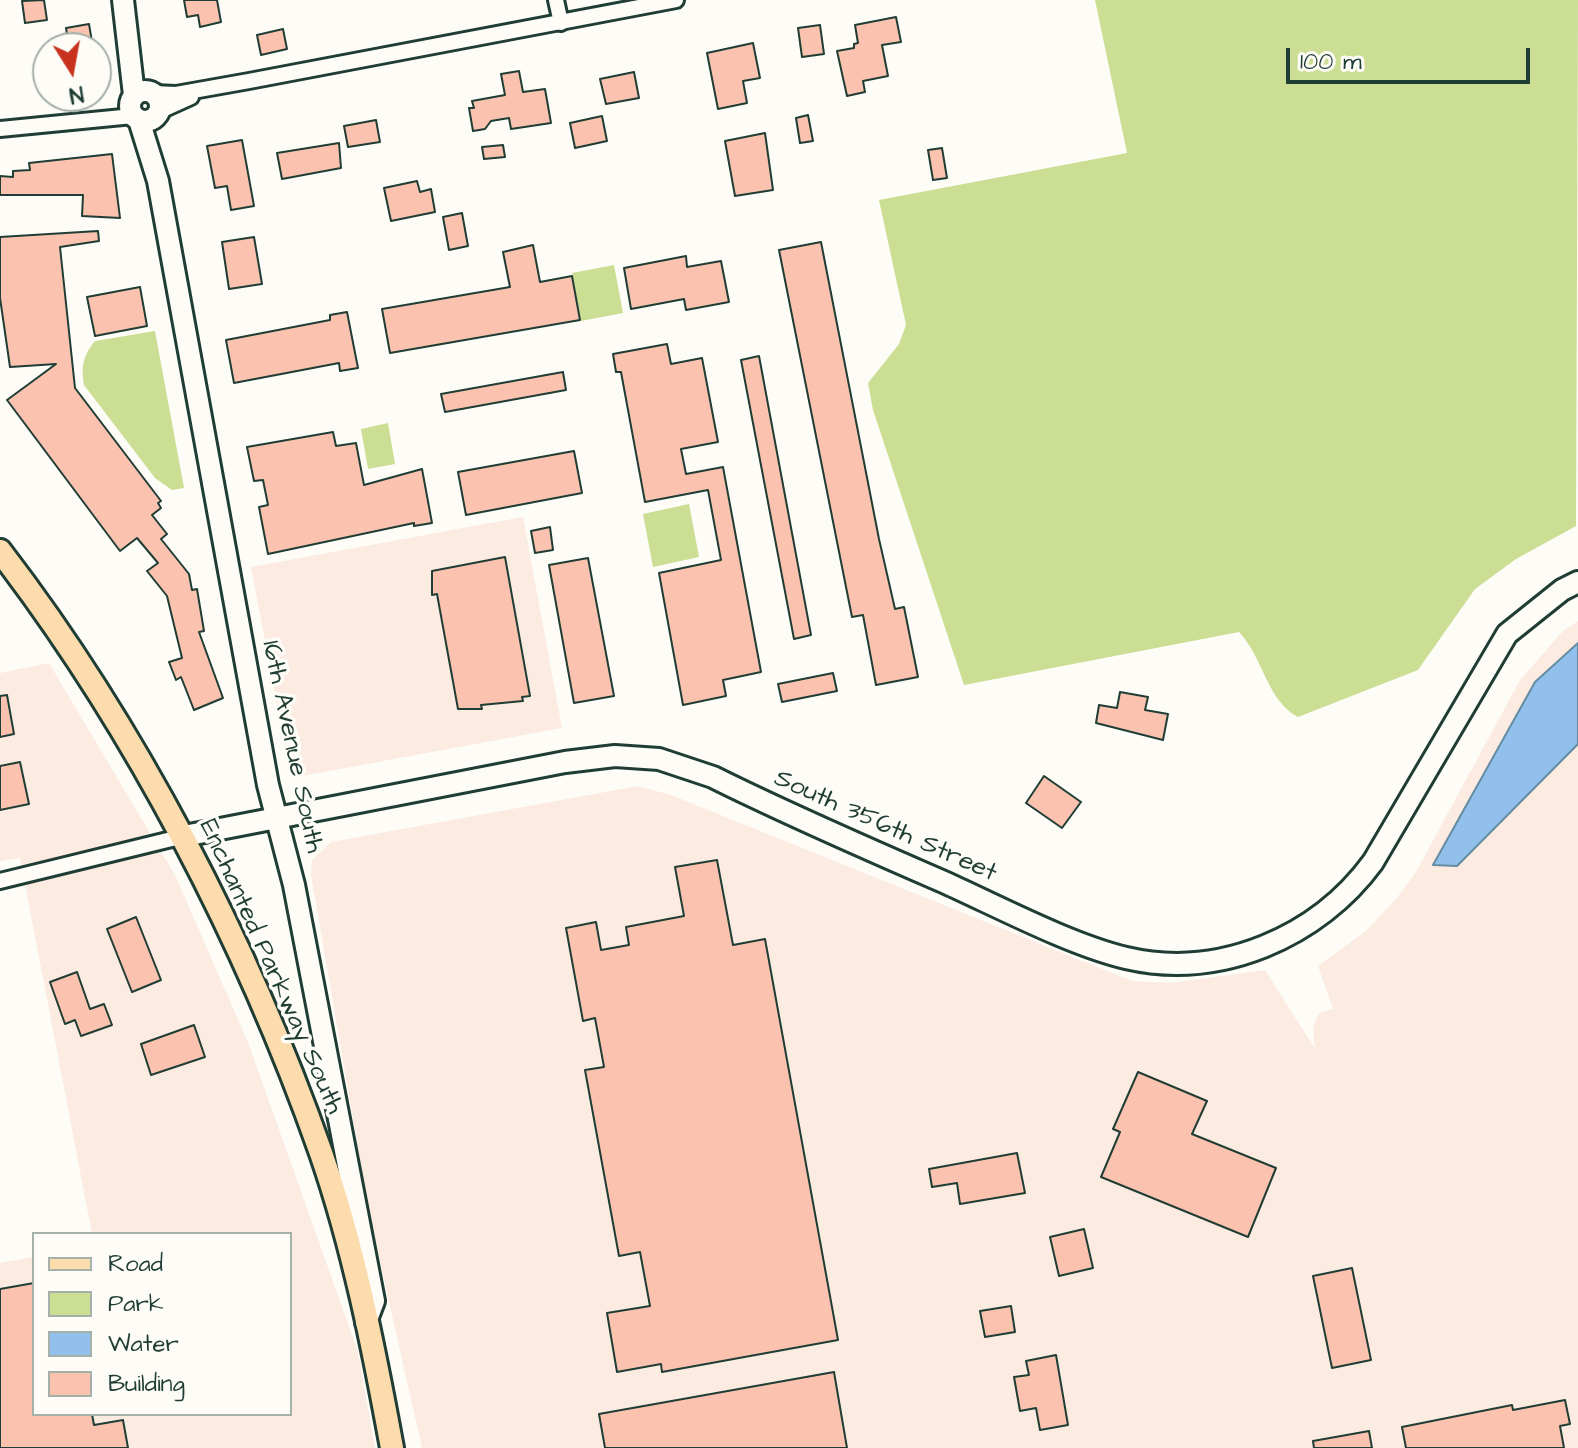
<!DOCTYPE html>
<style>
body{margin:0}
#map{position:relative;width:1578px;height:1448px;overflow:hidden;background:#fdfcf7;font-family:"Architects Daughter",sans-serif}
canvas{display:block}
.legend{position:absolute;left:32px;top:1232px;width:260px;height:184px;box-sizing:border-box;background:#fdfcf7;border:2px solid #a4b0a9;margin:0;padding:10px 14px;list-style:none;font-size:24px;color:#1f3d34}
.legend li{display:flex;align-items:center;gap:16px;height:40px}
.legend b{width:40px;border:2px solid #a4b0a9}
.north{position:absolute;left:32px;top:32px;width:80px;height:80px;box-sizing:border-box;background:#fdfcf7;border:2px solid #a4b0a9;border-radius:50%;rotate:169deg;font-size:22px;font-weight:700;line-height:32px;text-align:center;color:#1f3d34}
.north::after{content:'';display:block;margin:auto;width:28px;height:36px;background:#c8321e;clip-path:polygon(50% 0,100% 100%,50% 72%,0 100%)}
.scale{position:absolute;left:1286px;top:48px;width:244px;height:36px;box-sizing:border-box;border:4px solid #1f3d34;border-top:0;padding-left:10px;font-size:24px;line-height:28px;white-space:nowrap;color:#1f3d34;-webkit-text-stroke:6px #fdfcf7;paint-order:stroke}
</style>
<div id="map">
<canvas width="1578" height="1448"></canvas>
<ul class="legend">
<li><b style="height:10px;background:#fcdcac"></b>Road</li>
<li><b style="height:22px;background:#cbde93"></b>Park</li>
<li><b style="height:22px;background:#92c0ec"></b>Water</li>
<li><b style="height:22px;background:#fbc3af"></b>Building</li>
</ul>
<div class="north">N</div>
<div class="scale">100 m</div>
</div>
<script>
const context = document.querySelector('canvas').getContext('2d');
context.lineJoin = 'round';
function fillPath(path, color) { context.fillStyle = color; context.fill(path, 'evenodd'); }
function trace(path, color, width, dash) { context.strokeStyle = color; context.lineWidth = width; context.lineCap = dash ? 'butt' : 'round'; context.setLineDash(dash || []); context.stroke(path); }
function drawText(font, color, halo, rows, align = 'center') {
  context.font = font + ' "Architects Daughter",sans-serif'; context.lineWidth = 7; context.setLineDash([]); context.textBaseline = 'middle'; context.strokeStyle = halo; context.fillStyle = color; for (const [text, x, y, turn = 0] of rows) {
    context.save(); context.translate(x, y); context.rotate((+turn || 0) * Math.PI / 180); context.textAlign = isNaN(turn) ? turn : align; if (halo) context.strokeText(text, 0, 0); context.fillText(text, 0, 0); context.restore();
  }
}
const built = new Path2D(`
 M523 517 562 728 302 776 289 768 251 567Z
 M1578 621V1448H422L370 1217 311 875 312 860 331 842 638 786 671 795 1132 981 1171 983 1265 970 1315 1049 1313 1027 1319 1013 1333 1009 1318 966 1366 931 1396 899 1416 872 1520 680 1563 631Z
 M49 663 176 877 249 1045 358 1352 375 1448H0V1263L34 1257V1414H290V1234H92L20 858 0 861V673Z`);
const green = new Path2D(`
 M1095 0H1578L1576 526 1516 559 1475 589 1418 670 1298 717C1267 701 1263 657 1239 632L964 685 873 410 868 383 899 344 906 325 879 200 1127 153Z
 M614 265 623 313 581 321 572 273Z
 M155 331 184 488 172 490 155 478 84 385C81 366 83 356 95 341Z
 M388 423 395 464 368 469 361 429Z
 M689 504 699 557 653 567 643 514Z`);
const water = new Path2D(`
 M1578 643V744L1457 866 1433 865 1535 682Z`);
const building = new Path2D(`
 M44 0 47 20 25 23 22 1Z
 M184 0H217L221 22 200 27 198 15 187 17Z
 M896 17 901 42 882 45 888 76 863 81 865 92 847 96 837 51 854 48V44L858 43 855 25Z
 M89 24 93 48H69L66 28Z
 M820 25 824 54 802 57 798 28Z
 M283 29 287 49 261 55 257 35Z
 M753 43 760 78 743 81 747 103 718 109 707 53Z
 M519 71 523 92 545 89 551 123 511 129 509 118 491 121 485 129 473 131 469 108H474L472 101 505 95 501 74Z
 M634 72 639 98 606 104 600 79Z
 M808 115 813 141 800 143 796 118Z
 M602 116 607 141 575 148 570 123Z
 M376 120 380 142 348 147 344 126Z
 M765 133 773 190 735 196 725 141Z
 M242 140 254 206 231 210 227 186 215 188 207 146Z
 M339 143 341 168 282 179 277 153Z
 M503 145 505 157 484 159 482 147Z
 M942 148 947 178 933 180 928 150Z
 M112 154 120 218 82 216 83 195H0V176L13 177V171L30 170 29 163Z
 M417 181 420 192 431 189 435 212 391 221 384 188Z
 M462 213 468 246 449 250 443 217Z
 M98 231 99 241 60 247 75 388 161 501 158 503 161 508 152 515 167 534 161 539 189 574 192 590 197 589 204 631 199 632 223 698 194 710 181 677 176 680 169 662 182 658 167 596 147 571 158 563 137 538 120 551 7 400 56 364 10 367 0 298V237Z
 M254 237 262 284 229 289 222 242Z
 M821 242 879 539 895 609 904 607 918 677 876 685 863 615 852 617 779 250Z
 M533 245 540 282 572 276 580 320 390 353 382 309 510 287 503 252Z
 M686 256 687 267 721 261 729 302 686 310 684 299 631 309 624 268Z
 M140 287 147 326 95 336 87 297Z
 M347 312 358 368 340 371 339 363 234 383 226 340 330 320V315Z
 M667 344 671 364 702 358 718 442 681 449 686 474 723 467 761 672 723 680 726 696 683 705 659 573 721 560 708 490 645 502 621 372H616L613 354Z
 M759 356 811 635 794 639 741 360Z
 M563 372 566 390 445 412 441 394Z
 M333 432 336 446 356 443 364 485 422 469 432 523 414 526V523L268 554 259 507 268 505 263 480 254 481 247 447Z
 M574 451 582 493 466 515 458 472Z
 M550 527 553 550 535 553 531 531Z
 M505 557 530 696 522 697 523 701 481 705 482 709H458L437 594 432 595V571Z
 M588 558 614 696 574 703 549 565Z
 M833 673 837 691 782 702 778 684Z
 M1120 692 1148 697 1145 710 1168 714 1163 740 1096 723 1099 705 1117 708Z
 M7 695 14 734 0 737V696Z
 M20 762 29 804 0 810V766Z
 M1044 776 1081 802 1062 828 1026 803Z
 M717 860 733 945 765 939 838 1340 662 1372 661 1364 617 1372 607 1313 650 1306 640 1252 619 1256 585 1070 604 1067 595 1018 583 1021 566 928 596 922 601 950 629 945 626 927 684 916 675 867Z
 M136 917 161 980 132 992 107 929Z
 M77 972 90 1009 104 1004 112 1025 81 1036 75 1020 65 1024 50 982Z
 M194 1025 205 1057 151 1075 141 1044Z
 M1138 1072 1207 1101 1192 1134 1276 1168 1248 1237 1101 1177 1120 1132 1113 1129Z
 M1017 1153 1025 1193 960 1204 957 1183 932 1187 929 1169Z
 M1084 1229 1093 1268 1059 1276 1050 1237Z
 M1352 1268 1371 1360 1332 1368 1313 1276Z
 M34 1283V1414H92L94 1425 123 1420 128 1448H0V1289Z
 M1011 1306 1015 1332 985 1337 980 1311Z
 M1056 1355 1068 1425 1040 1430 1036 1408 1020 1411 1014 1377 1029 1375 1026 1361Z
 M834 1372 847 1448H605L599 1414Z
 M1565 1400 1570 1424 1560 1426 1564 1448H1406L1402 1427 1512 1405 1513 1410Z
 M1369 1431 1372 1448H1314L1313 1441Z`);
const street = new Path2D(`
 M556 0 561 23
 M153 93 176 94 249 81 676 0
 M160 111 191 97
 M0 129 133 116
 M0 881 184 836`);
const secondary = new Path2D(`
 M123 0 134 95
 M130 106a15 15 0 1 1 30 0a15 15 0 1 1-30 0Z
 M139 120 158 181 268 785 294 885 374 1301 366 1322
 M184 836 565 762 615 756 659 759 713 777C789 815 868 849 946 883 999 907 1071 945 1126 958 1220 980 1318 937 1373 862L1507 634 1562 590 1578 582`);
const primary = new Path2D(`
 M0 551C136 728 247 943 321 1153 354 1248 374 1350 392 1448`);
const streetNames = [
 ["16th Avenue South",291,747,78],
 ["South 356th Street",885,827,24],
 ["Enchanted Parkway South",270,967,66]
];
fillPath(built, '#fcebe1');
fillPath(green, '#cbde93');
fillPath(water, '#92c0ec');
trace(water, '#648ca2', 2);
fillPath(building, '#fbc3af');
trace(building, '#1f3d34', 2);
trace(street, '#1f3d34', 20);
trace(secondary, '#1f3d34', 26);
trace(primary, '#1f3d34', 28);
trace(street, '#fdfcf7', 14);
trace(secondary, '#fdfcf7', 20);
trace(primary, '#fcdcac', 22);
drawText('26px', '#1f3d34', '#fdfcf7', streetNames);
</script>
